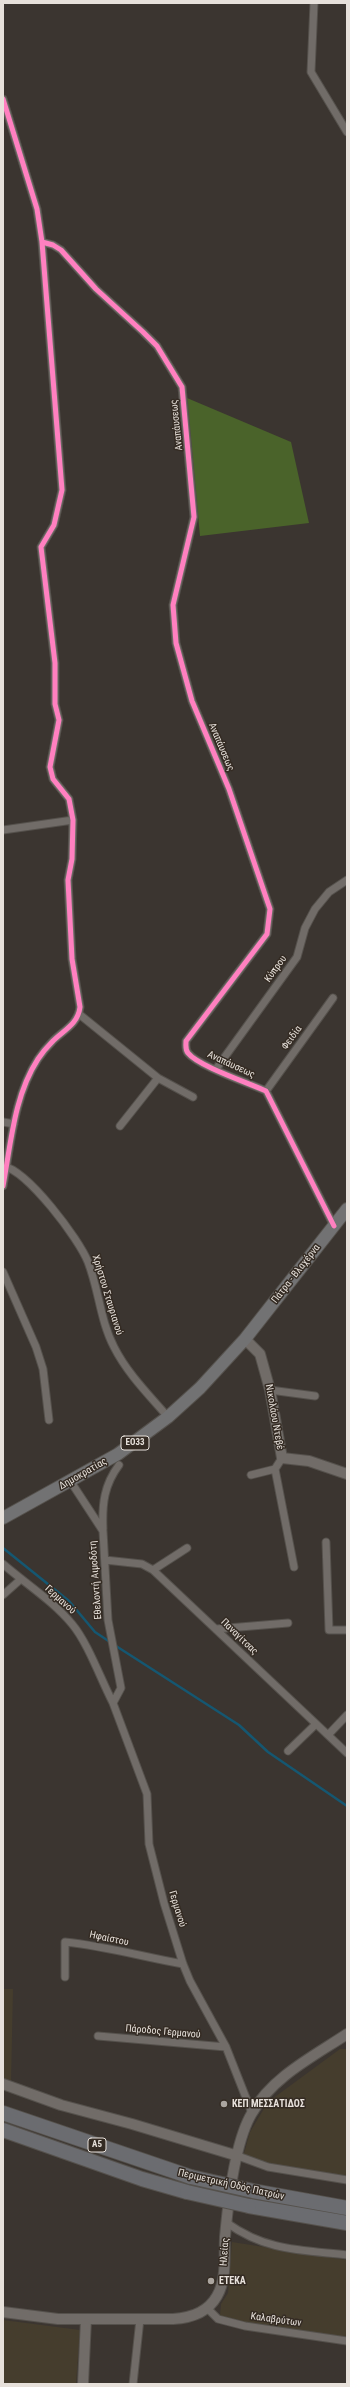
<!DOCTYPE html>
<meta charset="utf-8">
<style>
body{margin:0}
#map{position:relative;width:350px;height:2387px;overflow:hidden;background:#3b3530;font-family:"Roboto Condensed",sans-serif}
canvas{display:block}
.frame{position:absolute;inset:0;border:4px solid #e7e1db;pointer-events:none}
</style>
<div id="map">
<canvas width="350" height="2387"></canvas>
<div class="frame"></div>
</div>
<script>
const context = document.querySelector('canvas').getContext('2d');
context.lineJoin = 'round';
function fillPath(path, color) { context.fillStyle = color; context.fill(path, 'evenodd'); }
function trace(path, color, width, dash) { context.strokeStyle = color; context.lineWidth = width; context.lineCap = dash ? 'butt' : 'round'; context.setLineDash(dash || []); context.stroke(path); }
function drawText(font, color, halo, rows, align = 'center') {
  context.font = font + ' "Roboto Condensed",sans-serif'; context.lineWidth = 3; context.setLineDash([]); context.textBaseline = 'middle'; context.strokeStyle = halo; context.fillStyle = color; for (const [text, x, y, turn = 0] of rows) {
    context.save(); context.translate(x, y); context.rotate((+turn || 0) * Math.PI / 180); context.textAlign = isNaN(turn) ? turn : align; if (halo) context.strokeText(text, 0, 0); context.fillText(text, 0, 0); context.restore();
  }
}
const industrial = new Path2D(`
 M3 1989H13L11 2083 3 2080Z
 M340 2049H347V2176L271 2165 243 2157 250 2132 268 2102Z
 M232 2242 347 2260V2337L247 2324 220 2316 221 2304 228 2293Z
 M3 2320 80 2330 76 2384H3Z`);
const green = new Path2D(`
 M187 398 291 442 309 523 200 536Z`);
const stream = new Path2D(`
 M3 1548 69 1601 95 1632 110 1642
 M116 1646 239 1725 268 1752 347 1806`);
const street = new Path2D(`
 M314 3 311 72 347 132
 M3 99 37 209 42 242 62 490 54 525 41 547 55 663V704L59 720 50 767 53 779 69 799 73 820 72 859 68 880 72 959 80 1007C78 1025 62 1031 52 1042 47 1047 42 1053 38 1059 14 1096 11 1143 3 1186
 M42 242 53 245 61 250 96 289 143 332 157 346 182 387 194 517 173 605 176 643 192 701 229 789 270 909 267 934 186 1041C186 1046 185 1049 188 1053 198 1066 249 1083 266 1091L334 1226
 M3 830 73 820
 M79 1014 158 1078 193 1097
 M216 1069 297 957 305 928 315 909 329 892 347 880
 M266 1091 333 998
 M3 1122 14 1124
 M120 1126 158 1078
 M3 1166C28 1171 79 1239 88 1262 99 1290 100 1320 114 1347 127 1373 149 1395 168 1417
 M3 1272 36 1347 43 1369 49 1420
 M270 1390 315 1396
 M275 1469 294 1567
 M251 1475 275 1469 282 1458
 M71 1482 103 1531 108 1620 121 1688 113 1703 147 1794 149 1844 164 1903 183 1964 190 1981 226 2047 252 2113
 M103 1529C102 1504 104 1485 119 1465
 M326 1542 329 1630H347
 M105 1560 142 1564 153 1570 347 1753
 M3 1564C26 1584 53 1601 72 1624 88 1643 101 1680 113 1703
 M153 1570 187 1548
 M3 1595 21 1579
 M216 1629 288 1623
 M328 1735 347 1715
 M288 1751 316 1724
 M65 1977V1942C105 1946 144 1957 183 1964
 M98 2036 226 2047
 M238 2156 268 2167 347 2180
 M227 2223C266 2251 301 2250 347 2255
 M207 2308 218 2319 245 2326 347 2341
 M133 2384 140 2319`);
const secondary = new Path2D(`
 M245 1339 260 1354 270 1390 282 1458 309 1461 347 1474
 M3 2084 61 2105 132 2124 238 2156
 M3 2312 58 2319H173C191 2318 208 2312 217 2296 227 2279 224 2256 225 2237 228 2203 235 2141 252 2113 272 2077 314 2056 347 2034
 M83 2384 86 2319`);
const primary = new Path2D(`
 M3 1518 118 1454 168 1417 200 1388 245 1339 347 1209`);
const highway = new Path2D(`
 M3 2113 191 2177
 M3 2130 142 2179 187 2192
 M253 2191 347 2208
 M249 2206 347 2223`);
const highwayBridge = new Path2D(`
 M191 2177 253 2191
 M187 2192 249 2206`);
const cycleway = new Path2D(`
 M3 99 37 209 42 242 62 490 54 525 41 547 55 663V704L59 720 50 767 53 779 69 799 73 820 72 859 68 880 72 959 80 1007C78 1025 62 1031 52 1042 47 1047 42 1053 38 1059 14 1096 11 1143 3 1186
 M42 242 53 245 61 250 96 289 143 332 157 346 182 387 194 517 173 605 176 643 192 701 229 789 270 909 267 934 186 1041C186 1046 185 1049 188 1053 198 1066 249 1083 266 1091L334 1226`);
const markers = [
 [224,2104,4,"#aba59f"],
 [211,2281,4,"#aba59f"]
];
const shields = [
 [135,1443,28],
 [97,2145,18]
];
const shieldNames = [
 ["ΕΟ33",135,1443],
 ["Α5",97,2145]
];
const streetNames = [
 ["Αναπάυσεως",177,425,-96],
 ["Αναπάυσεως",221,747,67],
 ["Κύπρου",276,969,-54],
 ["Φειδία",292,1038,-54],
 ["Αναπάυσεως",231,1065,25],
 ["Πάτρα - Βλαχέρνα",296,1274,-52],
 ["Χρήστου Σταυριανού",107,1295,73],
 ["Νικολάου Ντεβέ",274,1417,80],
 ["Δημοκρατίας",83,1474,-30],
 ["Εθελοντή Αιμοδότη",96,1580,-94],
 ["Γερμανού",60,1600,42],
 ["Παναγίτσας",239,1637,44],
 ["Γερμανού",177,1909,73],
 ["Ηφαίστου",109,1939,12],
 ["Πάροδος Γερμανού",163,2032,5],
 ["Περιμετρική Οδός Πατρών",231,2185,13],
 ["Ηλείας",225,2252,-86],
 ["Καλαβρύτων",276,2320,8]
];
const poiNames = [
 ["ΚΕΠ ΜΕΣΣΑΤΙΔΟΣ",232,2104],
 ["ΕΤΕΚΑ",219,2281]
];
fillPath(industrial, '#453d2d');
fillPath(green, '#4a632a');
trace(stream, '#155771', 2.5);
trace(street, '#55514c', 9);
trace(secondary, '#55514c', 12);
trace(primary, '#55514c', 14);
trace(highway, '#55514c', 16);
trace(street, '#716c68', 7);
trace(secondary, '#716c68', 10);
trace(primary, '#727273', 12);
trace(highway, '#6b6c70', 14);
trace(highwayBridge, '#55514c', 16, []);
trace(highwayBridge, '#6b6c70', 14);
trace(cycleway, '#ff80c0', 5);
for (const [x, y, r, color] of markers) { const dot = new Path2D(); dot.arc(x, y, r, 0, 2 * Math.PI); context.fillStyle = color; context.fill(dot); trace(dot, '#342b23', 1.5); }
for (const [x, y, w] of shields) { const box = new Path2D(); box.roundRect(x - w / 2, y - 7, w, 14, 3); context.fillStyle = '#342b23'; context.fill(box); trace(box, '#e7e1db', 1); }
drawText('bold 9px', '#e7e1db', null, shieldNames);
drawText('10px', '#e7e1db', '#342b23', streetNames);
drawText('bold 10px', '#e7e1db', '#342b23', poiNames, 'left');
</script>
